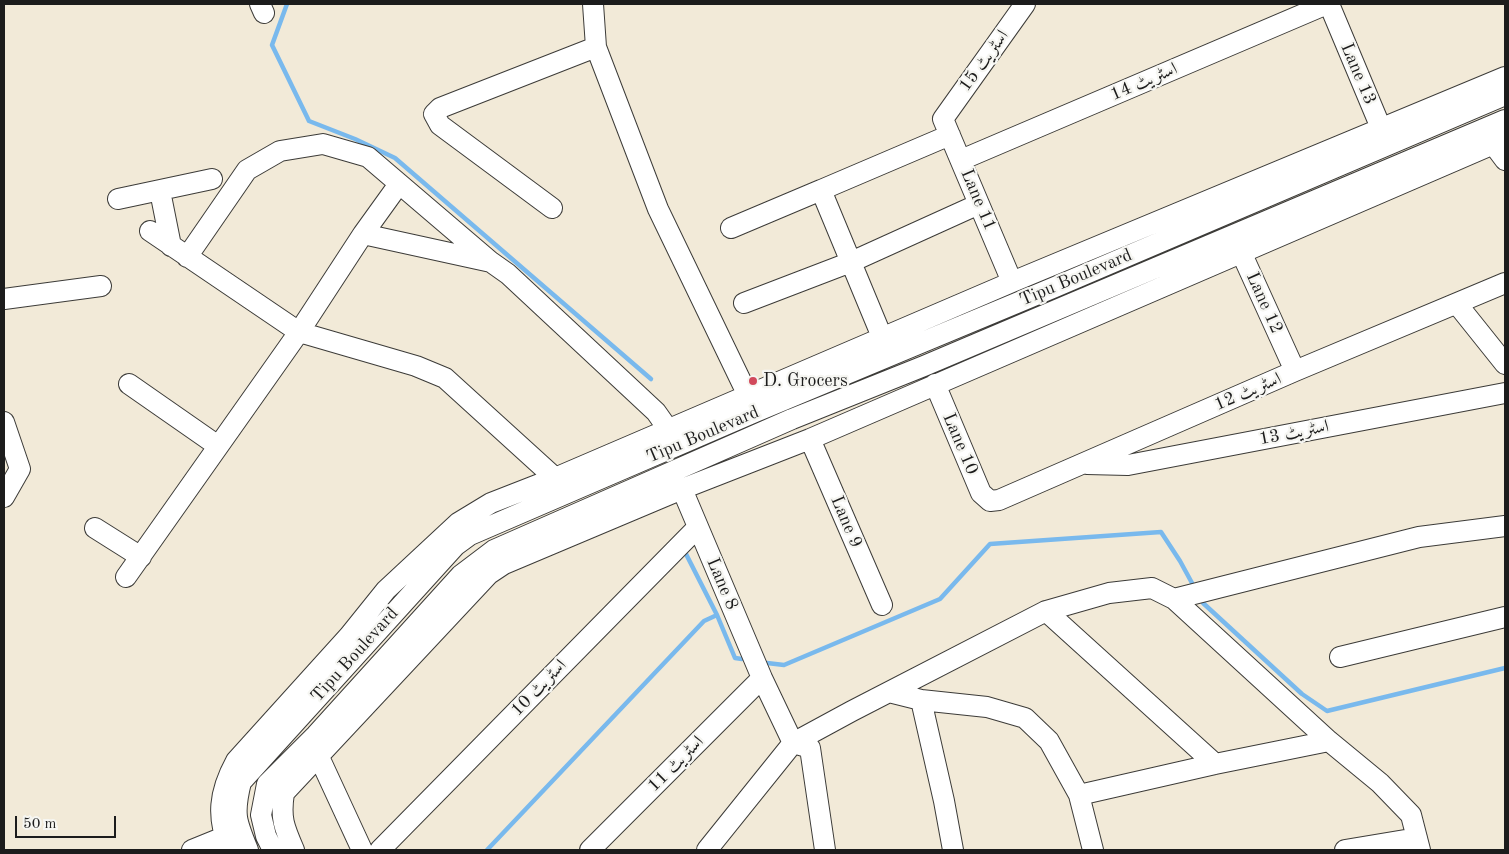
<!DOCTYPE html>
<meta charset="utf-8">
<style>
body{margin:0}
#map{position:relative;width:1509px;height:854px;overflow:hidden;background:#f2ead8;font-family:"Old Standard TT",serif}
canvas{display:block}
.frame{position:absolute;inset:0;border:5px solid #1c1c1c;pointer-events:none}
.scale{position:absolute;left:15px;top:816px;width:101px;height:22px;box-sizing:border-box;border:2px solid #1c1c1c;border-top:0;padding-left:6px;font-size:15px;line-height:18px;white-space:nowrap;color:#1c1c1c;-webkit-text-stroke:4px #f6f6f2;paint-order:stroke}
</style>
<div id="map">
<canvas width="1509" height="854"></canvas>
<div class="frame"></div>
<div class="scale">50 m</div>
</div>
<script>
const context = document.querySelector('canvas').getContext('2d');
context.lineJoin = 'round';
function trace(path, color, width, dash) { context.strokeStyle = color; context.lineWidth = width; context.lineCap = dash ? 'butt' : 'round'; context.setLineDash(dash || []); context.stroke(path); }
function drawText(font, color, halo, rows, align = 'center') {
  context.font = font + ' "Old Standard TT",Amiri,serif'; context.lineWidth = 4.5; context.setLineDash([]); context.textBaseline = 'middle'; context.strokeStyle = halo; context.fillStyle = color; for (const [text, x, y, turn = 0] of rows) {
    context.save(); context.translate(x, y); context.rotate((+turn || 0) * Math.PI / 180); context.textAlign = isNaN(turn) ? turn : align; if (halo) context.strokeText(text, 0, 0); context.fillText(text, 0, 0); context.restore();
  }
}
const stream = new Path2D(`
 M287 4 272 45 309 121 355 139 395 158 651 379
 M686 554 717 615 735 658 742 659
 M1203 603 1302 694 1327 711 1505 668
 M767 663 784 665 940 599 990 544 1161 532 1180 561 1192 583
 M487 850 704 621 717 615`);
const minor = new Path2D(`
 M260 4 264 13
 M593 4 596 47 658 209 753 406
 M1329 4 1386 140
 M1493 144 1505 160
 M961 160 1327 4
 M821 190 950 135
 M160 191 171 246
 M118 199 212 179
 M552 208 440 125 434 114 440 108 596 47
 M731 228 821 190 882 337
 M150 231 299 332 416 366 445 378 555 478
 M363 234 491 262 508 274 656 412 668 429
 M1236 241 1295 371
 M187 257 247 170 280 151 323 144 368 157 491 262
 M1012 282 943 119 1025 4
 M4 299 101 286
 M744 303 851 262 979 204
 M1457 304 1505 364
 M129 384 218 446
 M935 384 981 493 990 501 999 500 1295 371 1505 283
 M4 422 20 469 4 497
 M810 439 882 605
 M1087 464 1128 465 1505 393
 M682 489 762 678 793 743 810 748 825 850
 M95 528 141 557
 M126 577 299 332 363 234 399 184
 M1174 599 1419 537 1505 526
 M1046 611 1215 764
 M1340 657 1505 617
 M889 692 921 700 987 707 1025 718 1049 741 1079 795 1093 850
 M921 700 944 801 953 850
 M319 757 362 850
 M1079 795 1215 764 1329 741
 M192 850 224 837
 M230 850C216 817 219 792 236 761L349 636 386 590 458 523 491 503 555 478 1012 282 1505 77
 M248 850C236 821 233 814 241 782L455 546 470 535 755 412 1055 287 1505 95
 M273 850 266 836 261 815 267 784 316 735 461 575 494 550 792 419 924 366 1505 120
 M294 850C284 827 280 818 284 793L489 574 504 564 682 489 810 439 1505 139
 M380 850 698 527
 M590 850 762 678
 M707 850 793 743 852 711 1046 611 1109 593 1152 588 1174 599 1329 741 1380 783 1411 815 1420 850
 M1345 850 1417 838`);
const markers = [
 [753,381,5,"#d1495b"]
];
const streetNames = [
 ["اسٹریٹ 15",984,61,-54],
 ["Lane 13",1358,74,67],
 ["اسٹریٹ 14",1144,82,-23],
 ["Lane 11",978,200,67],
 ["Tipu Boulevard",1076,278,-23],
 ["Lane 12",1264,303,66],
 ["اسٹریٹ 12",1248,392,-23],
 ["اسٹریٹ 13",1294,433,-11],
 ["Tipu Boulevard",703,435,-23],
 ["Lane 10",960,444,67],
 ["Lane 9",846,522,67],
 ["Lane 8",722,584,67],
 ["Tipu Boulevard",355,655,-48],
 ["اسٹریٹ 10",539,688,-46],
 ["اسٹریٹ 11",676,764,-45]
];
const poiNames = [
 ["D. Grocers",763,381]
];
trace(stream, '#79b9ed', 4.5);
trace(minor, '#3c3b38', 22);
trace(minor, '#fff', 20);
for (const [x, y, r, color] of markers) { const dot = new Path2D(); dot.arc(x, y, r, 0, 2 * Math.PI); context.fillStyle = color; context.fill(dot); trace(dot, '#f6f6f2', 2); }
drawText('18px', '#1c1c1c', '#f6f6f2', streetNames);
drawText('18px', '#1c1c1c', '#f6f6f2', poiNames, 'left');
</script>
